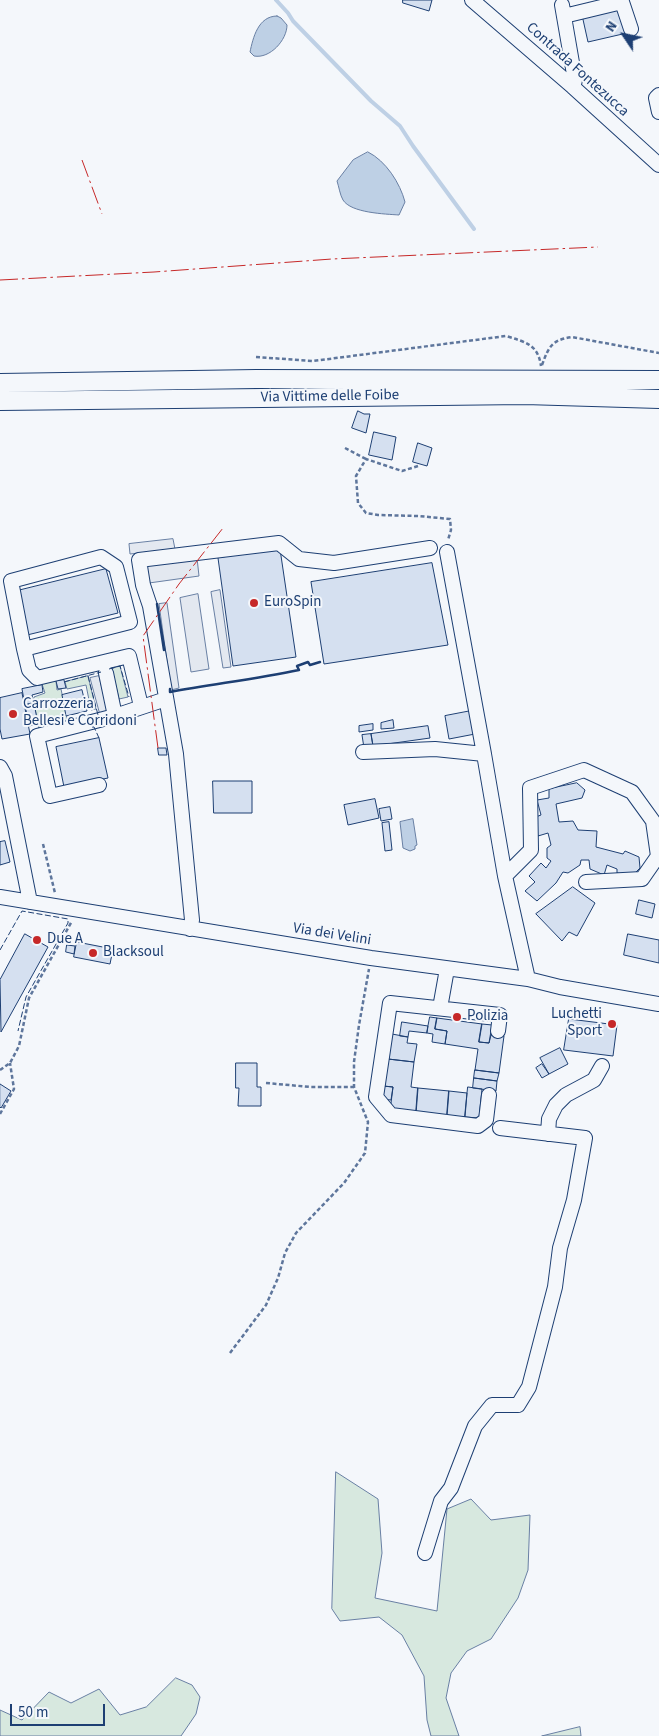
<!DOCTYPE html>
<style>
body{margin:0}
#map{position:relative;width:659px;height:1736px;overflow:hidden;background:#f4f7fb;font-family:"Source Sans 3",sans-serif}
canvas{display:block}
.north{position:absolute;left:599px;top:10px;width:50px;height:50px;-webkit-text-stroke:4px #f4f7fb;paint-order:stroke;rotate:304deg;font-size:14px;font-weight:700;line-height:20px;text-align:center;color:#1d3f73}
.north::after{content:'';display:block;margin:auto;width:18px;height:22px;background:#1d3f73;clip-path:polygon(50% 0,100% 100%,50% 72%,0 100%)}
.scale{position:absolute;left:10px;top:1704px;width:95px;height:22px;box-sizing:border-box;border:2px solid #1d3f73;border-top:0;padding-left:6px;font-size:15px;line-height:18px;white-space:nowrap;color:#1d3f73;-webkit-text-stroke:4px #f4f7fb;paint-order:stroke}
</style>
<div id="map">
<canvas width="659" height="1736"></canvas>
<div class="north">N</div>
<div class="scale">50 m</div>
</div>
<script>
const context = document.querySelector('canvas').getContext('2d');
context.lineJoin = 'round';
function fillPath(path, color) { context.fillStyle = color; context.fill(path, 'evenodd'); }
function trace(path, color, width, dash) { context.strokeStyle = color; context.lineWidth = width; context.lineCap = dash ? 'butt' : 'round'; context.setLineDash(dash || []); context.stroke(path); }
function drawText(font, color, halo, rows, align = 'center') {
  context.font = font + ' "Source Sans 3",sans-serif'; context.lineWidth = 4; context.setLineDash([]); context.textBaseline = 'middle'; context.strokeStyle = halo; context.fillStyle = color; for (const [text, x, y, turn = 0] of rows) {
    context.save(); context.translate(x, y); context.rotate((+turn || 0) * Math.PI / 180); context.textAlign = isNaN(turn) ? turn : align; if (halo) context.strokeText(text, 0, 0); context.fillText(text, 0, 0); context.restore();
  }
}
const green = new Path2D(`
 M120 666 128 697 119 699 112 669Z
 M88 676 96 709 91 710 86 685 67 689 65 682Z
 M56 681 57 690 61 689 68 723 39 730 34 703V697L45 693 42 684Z
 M336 1472 378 1499 382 1553 375 1598 437 1611 447 1509 471 1499 491 1520 530 1515 528 1570 518 1598 491 1639 467 1651 451 1673 446 1698 459 1736H431L427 1720 424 1676 402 1635 379 1617 340 1621 332 1609Z
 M176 1678 192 1685 200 1697 196 1714 181 1736H0V1710L22 1720 49 1692 71 1703 99 1689 120 1715 146 1707Z
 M580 1727 581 1736H542Z`);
const parking = new Path2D(`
 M173 539 175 549 130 554 129 544Z
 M197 558 199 576 149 583 146 566Z
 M220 590 231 667 223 668 211 592Z
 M198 594 209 669 191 672 180 598Z
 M167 603 179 688 171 690 159 604Z
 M99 676 108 713 100 715 90 678Z`);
const water = new Path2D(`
 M277 16 281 18 287 25C287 40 270 59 254 56L250 52C253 38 258 16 277 16Z
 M368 152C386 161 400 183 405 202L399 215C385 214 351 213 343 200 340 195 339 187 337 181L353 160Z
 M413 819 417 845 415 846V849L410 851 403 848 400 822Z`);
const stream = new Path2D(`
 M276 0 288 13 293 21 371 101 400 126 413 146 474 229`);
const building = new Path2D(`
 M403 0H432L429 11 403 3Z
 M621 7 627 33 588 42 582 15Z
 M358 411 364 414H370L366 433 352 428Z
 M374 432 396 437 392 460 369 455Z
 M418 443 432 448 427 466 413 462Z
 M280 549 296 657 233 666 218 558Z
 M432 563 448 645 324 664 311 582Z
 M106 569 118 613 27 635 17 591Z
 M64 680 66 688 58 689 56 681Z
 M42 685 43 692 32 695 34 703 25 705 22 689Z
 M82 690 87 711 66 716 62 695Z
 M22 693 30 734 2 739 0 729V698Z
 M34 703 38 724 29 726 25 705Z
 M471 711 475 734 449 739 445 716Z
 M393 720 394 728 381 729V723Z
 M373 724V730L359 732V726Z
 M428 726 430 738 373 746 371 734Z
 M371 734 373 746 364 748 362 735Z
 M99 738 108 778 64 787 56 747Z
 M158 748H166L167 755H159Z
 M213 781H252V813H214Z
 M577 783 585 790 582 798 556 804 559 822 573 821 578 830 597 831 596 847 623 854 625 851 639 857 640 868 632 876 617 873V869L607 865 604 875 590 869 589 860H581L580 865 568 873 563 872 556 883 537 901 525 891 535 882 529 876 541 863 546 868 551 861 547 858V848L551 845 548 833 538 836 533 818 541 815 537 800 549 798V789Z
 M375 799 379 818 348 825 344 805Z
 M390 807 392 819 381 821 379 809Z
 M389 822 392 850 385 851 382 823Z
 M5 841 10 862 0 865V842Z
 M573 887 595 903 577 936 569 932 562 941 536 914Z
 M639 900 655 904 652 918 636 914Z
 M25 934 48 947 1 1032 0 980Z
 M628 934 659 940V963L624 955Z
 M77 942 113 949 110 964 74 957Z
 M67 945 75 946 74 954 66 952Z
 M430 1017 437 1018 435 1029 447 1031 445 1044 432 1042 433 1034 427 1033Z
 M437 1018 482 1024 479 1042 489 1043 491 1035 504 1036 499 1073 475 1070 478 1049 445 1044 447 1031 435 1029Z
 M569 1019 617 1025 613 1056 564 1050Z
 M402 1022 428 1026 427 1033 409 1031 408 1037 400 1036Z
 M482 1024 492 1025 489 1043 479 1042Z
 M392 1034 408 1037 407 1043 417 1044 414 1062 388 1059Z
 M560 1048 568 1064 549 1074 540 1058Z
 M388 1059 414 1062 411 1087 418 1088 416 1114 390 1111 393 1087 384 1086Z
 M236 1063H257V1087H261V1106H238L239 1088H236Z
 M542 1064 549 1074 542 1078 536 1068Z
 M475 1070 499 1073 497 1081 474 1078Z
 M474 1078 497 1081 496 1091 473 1088Z
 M0 1084 11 1091 1 1108 0 1107Z
 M382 1086 393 1087 391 1100 380 1099Z
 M468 1087 482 1089 479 1118 465 1117Z
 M418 1088 449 1091 447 1116 416 1114Z
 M449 1091 467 1093 465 1117 447 1116Z`);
const path = new Path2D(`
 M256 357 313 361 506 336C525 342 538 344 541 366
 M542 365C549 346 552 340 572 337L659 353
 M345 448 366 459
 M418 466 402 471 366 459 356 476 358 503 366 513 378 515 418 516 450 519 451 530 448 540
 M43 844 55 893
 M0 1070 10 1063 19 1046 29 998 72 921
 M266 1083 311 1087H354
 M0 1114 14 1089 10 1063
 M230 1353 266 1305 278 1278 285 1253 296 1233 344 1183 365 1153 368 1122 354 1087V1062L359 1025 369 969`);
const minor = new Path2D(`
 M472 0 573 87 659 165
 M562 5 575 80 573 87
 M564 16 622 2 631 29
 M659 95 656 98 659 112
 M447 552 484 754
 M24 649 11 581 101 557 116 567 130 622 24 649 29 670 37 678 129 656 141 706
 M106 673 115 716
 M363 752 435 749 484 754 505 876 528 979
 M0 767 5 776 30 902
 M99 785 50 796 37 736 115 716 166 699
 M505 876 531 850 530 788 584 770 632 792 653 821 658 856 642 879 586 882
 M0 897 371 958 528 979 560 987 659 1004
 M190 929 192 920 176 754 150 606 143 585 139 560 279 543 299 559 334 563 430 548
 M440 1008 447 969
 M489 1095 486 1120 478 1126 391 1115 376 1097 390 1003 500 1015 498 1031
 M548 1134 549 1119 556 1105 566 1095 594 1080 602 1066
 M425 1553 441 1501 451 1488 475 1426 492 1405H518L529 1387 555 1287 560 1248 574 1200 585 1138 500 1128`);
const major = new Path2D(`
 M0 383 256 379 659 380
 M0 401 525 395 659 399`);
const fence = new Path2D(`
 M109 669 120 666 129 697
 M88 676 98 715 96 716
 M64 682 101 672
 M92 727H94L99 738
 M0 950 22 911 68 919V923L26 997 18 1031`);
const wall = new Path2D(`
 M157 604 164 650
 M170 689V692C213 684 256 679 299 670L297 666 308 662 310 665 320 662`);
const power = new Path2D(`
 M82 160 102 214
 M0 280 154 272 332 259 598 247
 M158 748 143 636 179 584 223 528`);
const markers = [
 [254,603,5,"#c62828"],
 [13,714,5,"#c62828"],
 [37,940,5,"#c62828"],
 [93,953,5,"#c62828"],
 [457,1017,5,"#c62828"],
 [612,1024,5,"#c62828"]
];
const streetNames = [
 ["Contrada Fontezucca",577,70,42],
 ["Via Vittime delle Foibe",330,397,-1],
 ["Via dei Velini",332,935,9]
];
const poiNames = [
 ["EuroSpin",264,603],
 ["Carrozzeria",23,705],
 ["Bellesi e Corridoni",23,722],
 ["Due A",47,940],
 ["Blacksoul",103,953],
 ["Luchetti",602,1015,"right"],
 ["Sport",602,1032,"right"],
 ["Polizia",467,1017]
];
fillPath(green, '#d7e8df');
trace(green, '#687fa3', 1);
fillPath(parking, '#e3e8f0');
trace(parking, '#687fa3', 1);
fillPath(water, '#bed0e5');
trace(water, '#687fa3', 1);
trace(stream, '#bed0e5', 4);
fillPath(building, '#d5e0f0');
trace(building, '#1d3f73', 1);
trace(minor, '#1d3f73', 16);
trace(major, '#1d3f73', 20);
trace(path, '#5e769c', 2.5, [4, 2.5]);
trace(minor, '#f4f7fb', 14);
trace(major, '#f4f7fb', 18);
trace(fence, '#1d3f73', 1, [6, 2.5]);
trace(wall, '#1d3f73', 2.5);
trace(power, '#c62828', 1, [18, 4, 2.5, 4]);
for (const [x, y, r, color] of markers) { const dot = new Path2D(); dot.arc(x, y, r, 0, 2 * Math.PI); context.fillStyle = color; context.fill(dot); trace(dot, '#f4f7fb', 2); }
drawText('15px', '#1d3f73', '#f4f7fb', streetNames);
drawText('15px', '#1d3f73', '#f4f7fb', poiNames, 'left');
</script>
